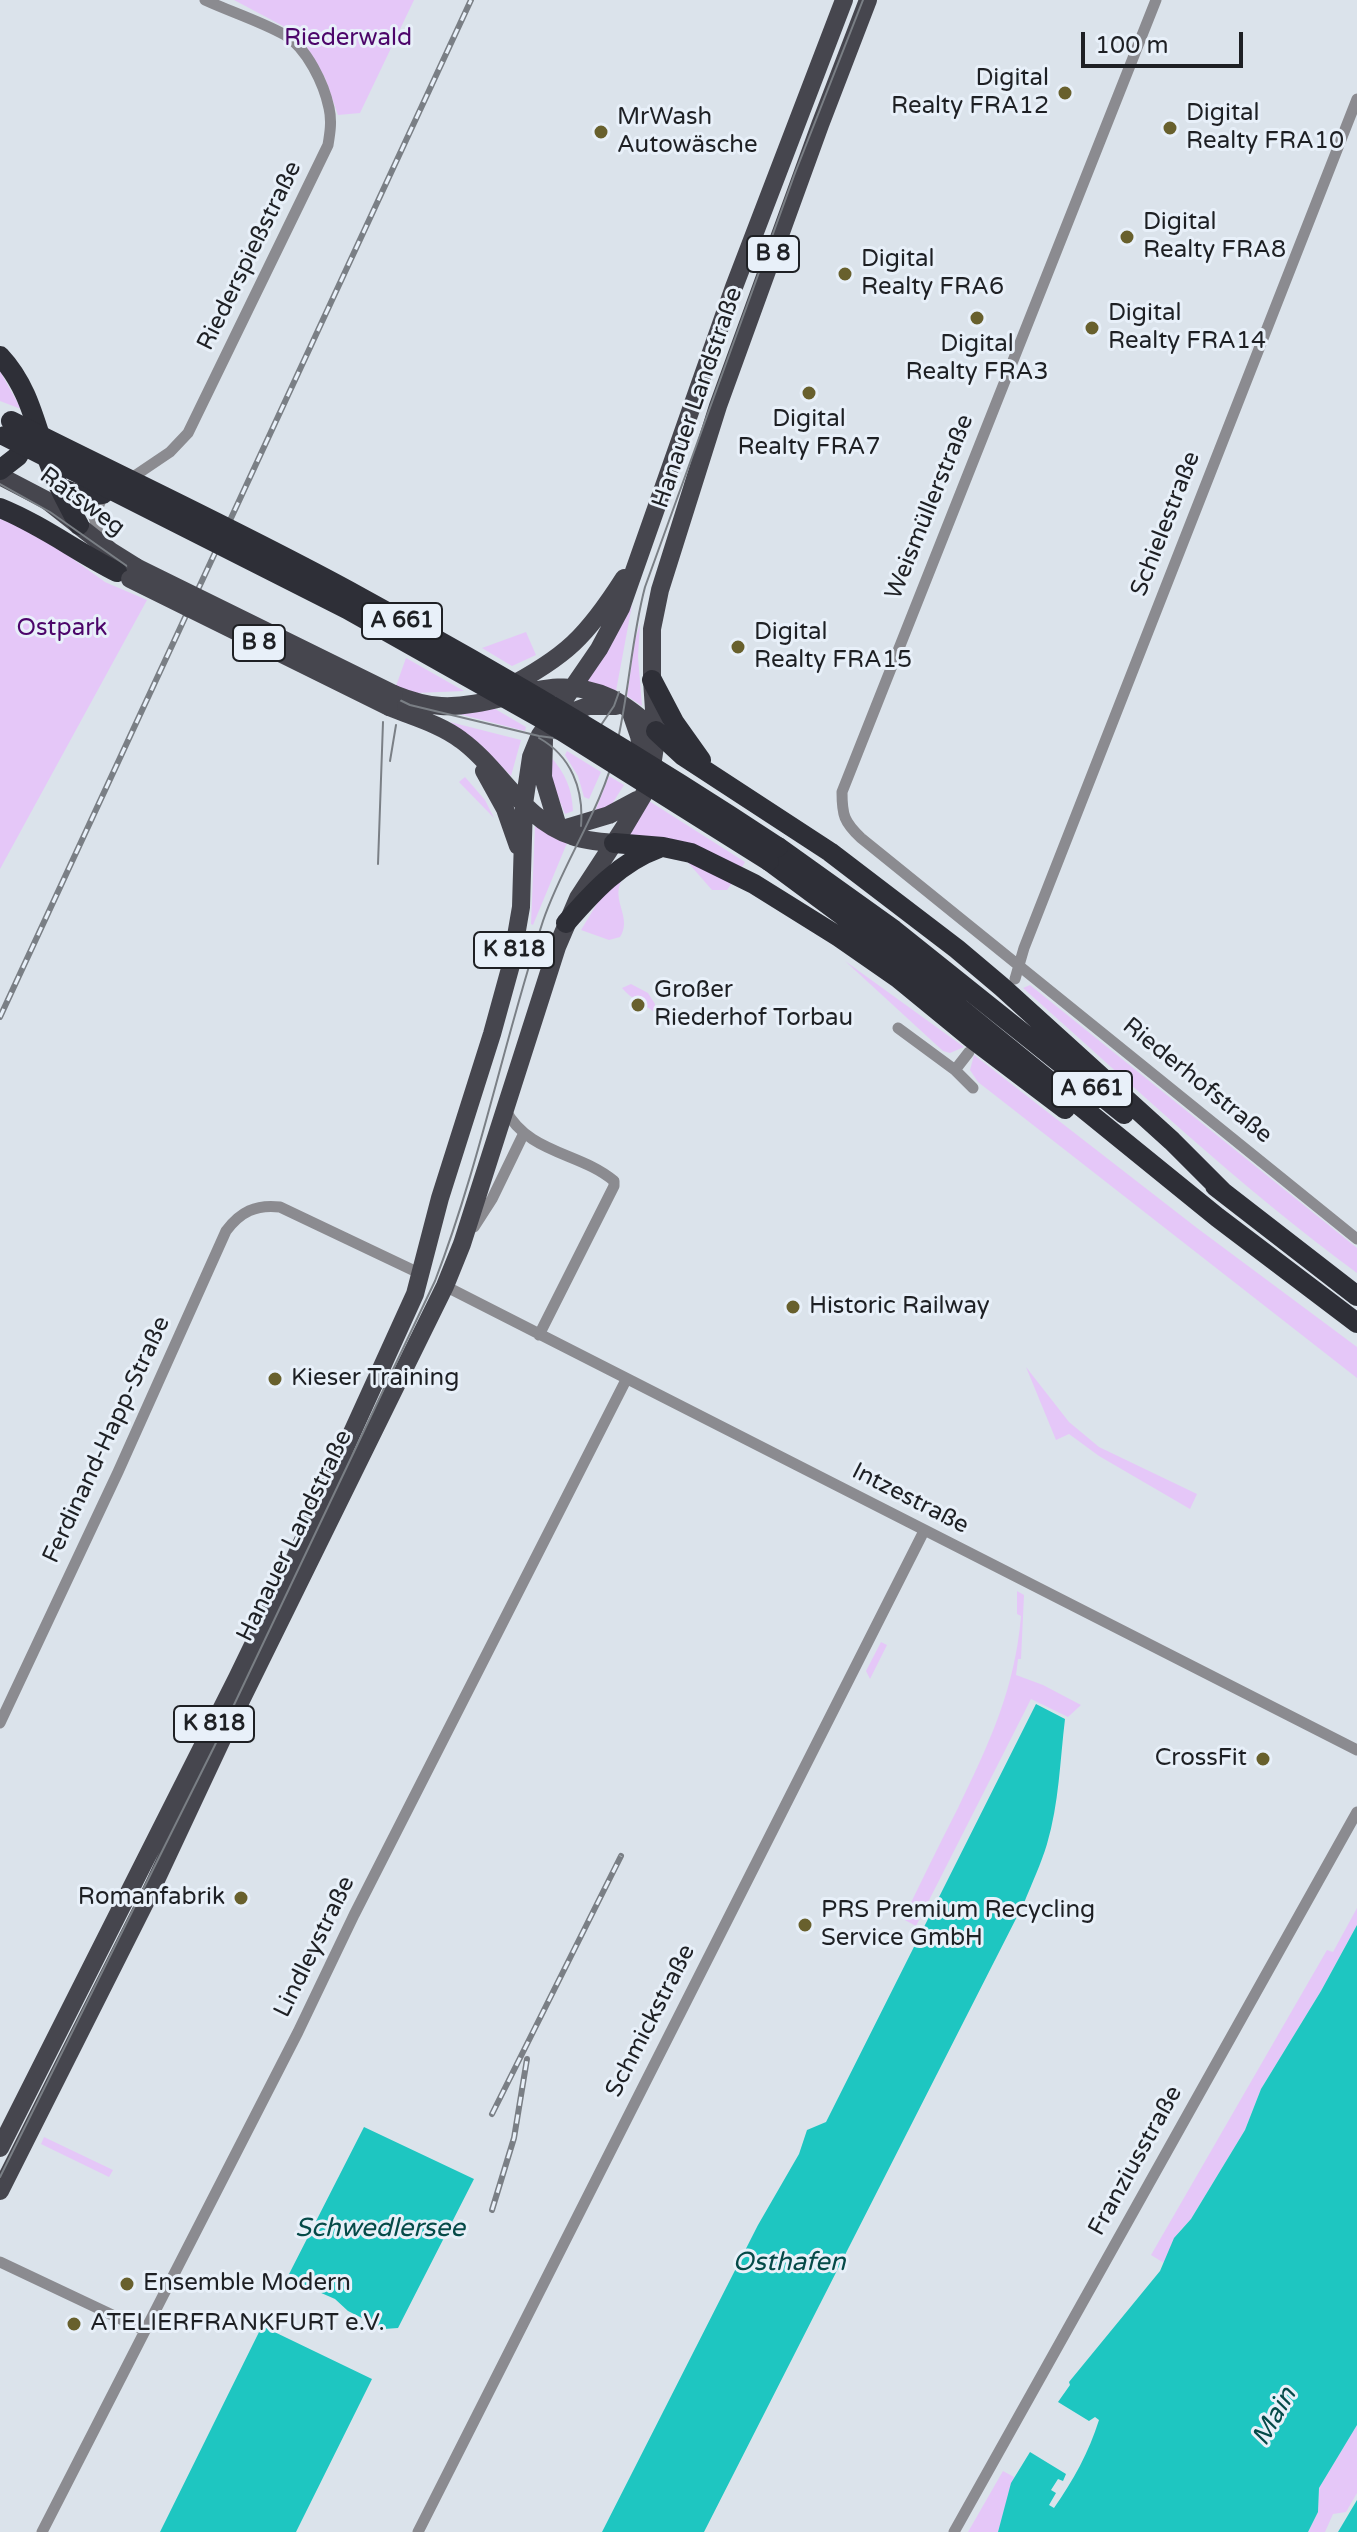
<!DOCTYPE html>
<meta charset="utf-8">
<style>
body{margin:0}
#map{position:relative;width:1357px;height:2532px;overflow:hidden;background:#dbe3eb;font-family:"Varela Round",sans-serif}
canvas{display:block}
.scale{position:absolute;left:1081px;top:32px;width:162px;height:36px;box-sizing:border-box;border:4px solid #1e2024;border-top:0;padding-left:10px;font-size:24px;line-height:28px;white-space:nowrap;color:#1e2024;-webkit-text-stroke:6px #e8f0f9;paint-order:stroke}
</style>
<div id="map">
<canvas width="1357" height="2532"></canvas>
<div class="scale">100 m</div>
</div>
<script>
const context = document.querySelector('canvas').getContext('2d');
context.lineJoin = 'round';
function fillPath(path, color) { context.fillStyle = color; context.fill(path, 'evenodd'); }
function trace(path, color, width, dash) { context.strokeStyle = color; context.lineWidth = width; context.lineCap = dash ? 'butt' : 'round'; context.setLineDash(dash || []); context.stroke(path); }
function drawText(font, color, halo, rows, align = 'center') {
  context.font = font + ' "Varela Round",sans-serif'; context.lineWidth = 6; context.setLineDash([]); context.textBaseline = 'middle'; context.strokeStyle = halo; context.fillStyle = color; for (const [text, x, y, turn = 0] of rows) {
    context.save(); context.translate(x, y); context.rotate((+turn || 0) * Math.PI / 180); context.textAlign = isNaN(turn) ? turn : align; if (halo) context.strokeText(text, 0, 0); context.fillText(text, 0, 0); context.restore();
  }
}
const green = new Path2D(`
 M234 0H414L360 113 338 115 325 78 300 35Z
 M0 371 21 409 0 401Z
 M0 519 35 532 105 582 147 600 0 869Z
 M632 605 616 691 586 683 607 652Z
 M640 624 638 657 642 706 627 696 635 640Z
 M526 632 536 655 512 666 482 648Z
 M406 658 464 691 415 693 396 686Z
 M490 706 526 727 525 731 451 712Z
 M450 722 521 740 511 776 480 744Z
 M567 751 601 772 589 799 584 797 578 776 565 755Z
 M550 756C565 773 572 788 573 811L565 814 549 774Z
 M609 776 624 785 612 804 594 814Z
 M465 777 485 800 494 818 459 782Z
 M649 801 745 862 741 869 627 837Z
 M535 826 567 843 533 925 531 924Z
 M684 858 734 880 727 890H712Z
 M627 872C625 876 621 880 620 884 613 902 632 919 620 937L609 940 581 930 598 902Z
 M845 961 964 1047 950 1053 943 1051Z
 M631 984 648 993 655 1004 654 1012C643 1003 631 999 622 988Z
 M1030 985 1357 1248V1273C1239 1186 1132 1085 1023 988Z
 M974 1055 1197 1228 1357 1347V1378L978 1082 970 1070Z
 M1026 1367 1069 1422 1099 1447 1197 1494 1190 1509 1099 1456 1069 1434 1056 1440Z
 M1017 1591 1024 1595 1021 1659H1018L1016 1675 1043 1685 1081 1705 1068 1717 1031 1699 916 1926 903 1919C921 1882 939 1845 958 1808 989 1744 1015 1689 1021 1616L1017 1614Z
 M881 1642 887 1645 870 1679 866 1671Z
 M1357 1908V1925L1321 1991 1261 2089 1245 2130 1191 2219 1179 2232 1164 2263 1151 2255 1327 1950 1333 1952Z
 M44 2137 113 2170 109 2177 41 2144Z
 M1357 2425V2493L1346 2512 1333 2514 1325 2532H1308L1318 2512 1319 2488Z
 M1003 2471 1014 2477 998 2532H968Z`);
const water = new Path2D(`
 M1036 1704 1065 1719C1060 1760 1059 1804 1047 1844 1041 1864 1032 1883 1024 1903L704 2532H602L758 2225 799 2154 807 2130 826 2122Z
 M1357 1925V2425L1319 2488 1318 2512 1308 2532H998L1011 2483 1030 2452 1066 2474 1063 2481 1058 2479 1051 2490 1056 2493 1049 2505 1054 2508C1073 2481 1089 2452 1099 2420L1095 2417 1089 2421 1058 2402 1070 2385 1069 2382 1160 2271 1174 2238 1191 2219 1245 2130 1261 2089 1321 1991Z
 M364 2127 474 2179 398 2328 384 2329 348 2311 335 2299 287 2278Z
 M262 2326 372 2379 296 2532H160Z
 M1357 2500V2532H1338Z`);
const minor = new Path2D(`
 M1156 0 842 792C842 815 844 822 861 838L1357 1239
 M130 479 170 452 188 433 328 145C330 133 332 121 329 108 324 84 307 48 285 35 260 21 231 12 205 0
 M100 540 94 517 104 493
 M1015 979 1024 948 1357 99
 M898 1028 955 1070
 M969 1052 955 1070 973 1088
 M505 1109C528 1154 580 1152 614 1181V1186L539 1335
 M474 1227 492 1199 523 1135
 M445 1286 1357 1750
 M0 1723 118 1472 226 1231C240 1212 256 1204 280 1207L421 1274
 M0 2262 144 2330
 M42 2532 298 2032 354 1915 626 1380
 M418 2532 924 1531
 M954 2532 1357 1812`);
const primary = new Path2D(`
 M0 476 46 500 112 552 136 567
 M504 689C566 657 587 636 624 578
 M394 694C409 700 425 705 441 706 500 709 551 669 611 698 627 706 642 719 656 731
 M389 707C413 717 440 724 461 740 500 768 524 821 572 836 585 841 600 842 614 843
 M630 710 639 736 646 773
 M556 718 588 706H616
 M544 740 543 777 559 830
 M484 771 505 809 518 846
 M559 830 609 815 637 800
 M0 2148 237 1678 295 1558 415 1294 440 1198 492 1034 511 965 521 907 524 804 531 757 540 735 599 649 621 608 734 287 844 0
 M0 2191 150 1893 225 1733 445 1286 462 1244 557 947 578 898 625 826 644 794 651 773 656 740 652 680V629L660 590 718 406 820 125 868 0`);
const motorway = new Path2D(`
 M0 356C29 387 35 424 49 463 57 485 68 505 79 525
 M0 470 18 456 31 432
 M60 488 79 495 103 494
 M0 508C42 525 77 552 117 572
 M652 680 674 722 701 760
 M656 731 683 756 830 852 957 949 1002 987 1172 1141 1224 1193
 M614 843 663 847 691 853 754 884 839 937 898 978 970 1037 1065 1109
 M778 847 894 930 1124 1114
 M769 861 877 941 1217 1217 1357 1323
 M566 923C592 893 620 862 659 848
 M1215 1186 1357 1296`);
const tram = new Path2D(`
 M0 484 50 512 134 571 410 705 539 736 569 740 587 735 601 725 614 706 619 692
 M539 738C571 756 584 789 581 826
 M390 761 396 725
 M378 864 383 722
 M0 2177 214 1747 435 1281C480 1164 504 1040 543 921 563 862 602 809 616 748 629 695 631 640 645 587L795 173 863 0`);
const rail = new Path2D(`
 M0 1017 471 0
 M492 2114 621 1856
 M492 2210 514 2138 527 2059`);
const primaryBridge = new Path2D(`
 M136 567 394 694
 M130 579 389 707`);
const motorwayBridge = new Path2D(`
 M11 421C126 479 245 534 358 596 501 674 642 757 778 847
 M5 436 347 609 546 721 769 861`);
const markers = [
 [1065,93,8,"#68602d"],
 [1170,128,8,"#68602d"],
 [601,132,8,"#68602d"],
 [1127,237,8,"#68602d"],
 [845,274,8,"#68602d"],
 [977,318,8,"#68602d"],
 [1092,328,8,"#68602d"],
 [809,393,8,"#68602d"],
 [738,647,8,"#68602d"],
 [638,1005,8,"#68602d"],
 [793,1307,8,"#68602d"],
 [275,1379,8,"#68602d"],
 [1263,1759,8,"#68602d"],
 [241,1898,8,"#68602d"],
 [805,1925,8,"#68602d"],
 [127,2284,8,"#68602d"],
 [74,2324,8,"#68602d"]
];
const shields = [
 [773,254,52],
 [402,621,80],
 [259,643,52],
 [514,950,80],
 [1092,1089,80],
 [214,1724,80]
];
const shieldNames = [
 ["B 8",773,254],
 ["A 661",402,621],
 ["B 8",259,643],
 ["K 818",514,950],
 ["A 661",1092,1089],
 ["K 818",214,1724]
];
const parkNames = [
 ["Riederwald",348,39],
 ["Ostpark",62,629]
];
const poiNames = [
 ["Digital",1049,79,"right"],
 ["Realty FRA12",1049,107,"right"],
 ["Digital",1186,114],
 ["Realty FRA10",1186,142],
 ["MrWash",617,118],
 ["Autowäsche",617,146],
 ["Digital",1143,223],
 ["Realty FRA8",1143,251],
 ["Digital",861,260],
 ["Realty FRA6",861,288],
 ["Digital",1108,314],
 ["Realty FRA14",1108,342],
 ["Digital",977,345,"center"],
 ["Realty FRA3",977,373,"center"],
 ["Digital",809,420,"center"],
 ["Realty FRA7",809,448,"center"],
 ["Digital",754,633],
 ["Realty FRA15",754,661],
 ["Großer",654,991],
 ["Riederhof Torbau",654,1019],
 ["Historic Railway",809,1307],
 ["Kieser Training",291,1379],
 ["CrossFit",1247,1759,"right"],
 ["Romanfabrik",225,1898,"right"],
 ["PRS Premium Recycling",821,1911],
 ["Service GmbH",821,1939],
 ["Ensemble Modern",143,2284],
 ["ATELIERFRANKFURT e.V.",90,2324]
];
const streetNames = [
 ["Riederspießstraße",250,256,-64],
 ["Hanauer Landstraße",698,398,-71],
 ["Ratsweg",82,502,36],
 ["Weismüllerstraße",930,507,-68],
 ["Schielestraße",1166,524,-69],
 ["Riederhofstraße",1197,1081,39],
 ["Ferdinand-Happ-Straße",107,1440,-65],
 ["Intzestraße",910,1499,27],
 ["Hanauer Landstraße",295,1536,-64],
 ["Lindleystraße",315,1947,-64],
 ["Schmickstraße",651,2021,-63],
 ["Franziusstraße",1136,2161,-61]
];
const waterNames = [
 ["Schwedlersee",380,2229],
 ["Osthafen",789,2263],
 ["Main",1275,2417,-60]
];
fillPath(green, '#e5c7f8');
fillPath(water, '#1ec6c1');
trace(minor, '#8b8b90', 11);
trace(primary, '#46464e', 18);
trace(motorway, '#2e2f37', 20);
trace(tram, '#7a7f85', 2);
trace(rail, '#7a7f85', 6);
trace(rail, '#e8f0f9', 3, [9]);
trace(primaryBridge, '#46464e', 18);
trace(motorwayBridge, '#2e2f37', 20);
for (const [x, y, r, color] of markers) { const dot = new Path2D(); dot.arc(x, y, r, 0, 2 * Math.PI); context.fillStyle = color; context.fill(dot); trace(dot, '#e8f0f9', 3); }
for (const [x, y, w] of shields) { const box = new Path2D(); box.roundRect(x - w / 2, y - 18, w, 36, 6); context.fillStyle = '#e8f0f9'; context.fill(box); trace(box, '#1e2024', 2); }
drawText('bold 22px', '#1e2024', null, shieldNames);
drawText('24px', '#4c056a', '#e8f0f9', parkNames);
drawText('24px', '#1e2024', '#e8f0f9', poiNames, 'left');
drawText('24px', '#1e2024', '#e8f0f9', streetNames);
drawText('italic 26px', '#054a48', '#e8f0f9', waterNames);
</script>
